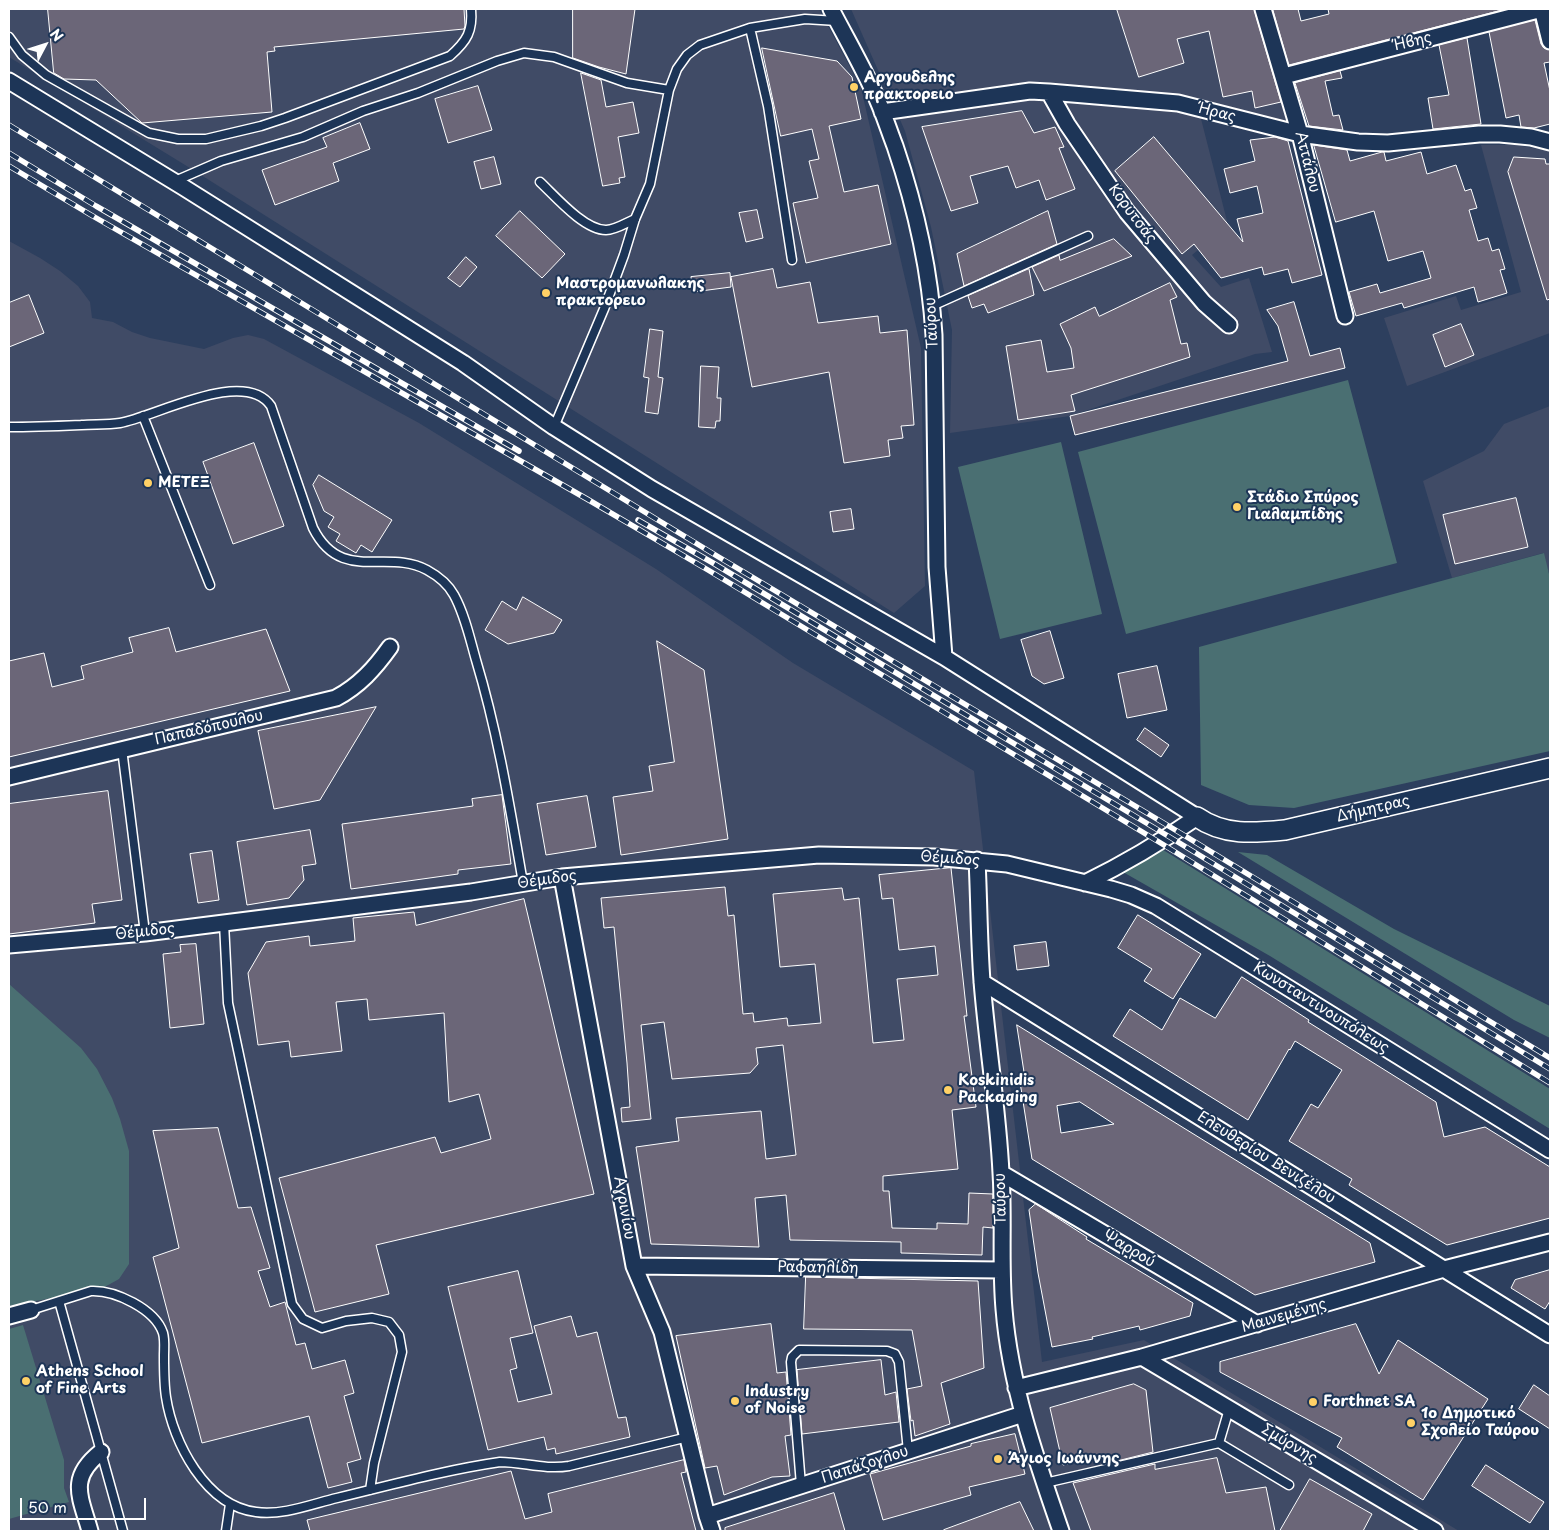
<!DOCTYPE html>
<meta charset="utf-8">
<style>
body{margin:0}
#map{position:relative;width:1559px;height:1540px;overflow:hidden;background:#2d3f5e;font-family:"Playpen Sans",sans-serif}
canvas{display:block}
.frame{position:absolute;inset:0;border:10px solid #fff;pointer-events:none}
.north{position:absolute;left:20px;top:20px;width:50px;height:50px;-webkit-text-stroke:4px #1d3557;paint-order:stroke;rotate:50deg;font-size:14px;font-weight:700;line-height:20px;text-align:center;color:#fff}
.north::after{content:'';display:block;margin:auto;width:18px;height:22px;background:#fff;clip-path:polygon(50% 0,100% 100%,50% 72%,0 100%)}
.scale{position:absolute;left:20px;top:1498px;width:126px;height:22px;box-sizing:border-box;border:2px solid #fff;border-top:0;padding-left:6px;font-size:15px;line-height:18px;white-space:nowrap;color:#fff;-webkit-text-stroke:4px #1d3557;paint-order:stroke}
</style>
<div id="map">
<canvas width="1559" height="1540"></canvas>
<div class="frame"></div>
<div class="north">N</div>
<div class="scale">50 m</div>
</div>
<script>
const context = document.querySelector('canvas').getContext('2d');
context.lineJoin = 'round';
function fillPath(path, color) { context.fillStyle = color; context.fill(path, 'evenodd'); }
function trace(path, color, width, dash) { context.strokeStyle = color; context.lineWidth = width; context.lineCap = dash ? 'butt' : 'round'; context.setLineDash(dash || []); context.stroke(path); }
function drawText(font, color, halo, rows, align = 'center') {
  context.font = font + ' "Playpen Sans",sans-serif'; context.lineWidth = 4; context.setLineDash([]); context.textBaseline = 'middle'; context.strokeStyle = halo; context.fillStyle = color; for (const [text, x, y, turn = 0] of rows) {
    context.save(); context.translate(x, y); context.rotate((+turn || 0) * Math.PI / 180); context.textAlign = isNaN(turn) ? turn : align; if (halo) context.strokeText(text, 0, 0); context.fillText(text, 0, 0); context.restore();
  }
}
const built = new Path2D(`
 M9 9H819L861 88 921 348 925 586 894 613 190 168 9 57Z
 M851 9H1259L1289 123 1197 103 1228 225 1192 255 1221 287 1249 278 1272 352 1255 354 1070 416 950 433 952 330 931 227 905 131Z
 M1481 145H1516L1550 151V333L1407 386 1384 318 1456 296 1461 310 1521 292Z
 M9 241 40 258 60 271 78 286 90 302 92 318 113 322 132 332 150 338 204 349 233 338 248 335 264 339 419 423 656 569 793 663 974 771 1042 1362 1144 1340 1459 1531H9Z
 M1550 406V578L1543 553 1452 578 1423 481 1484 451 1504 424Z`);
const green = new Path2D(`
 M1348 380 1397 563 1126 634 1078 452Z
 M1061 442 1102 614 1000 639 958 467Z
 M1544 553 1550 578V751L1294 808 1249 805 1201 785 1199 647Z
 M1160 848 1550 1089V1129L1270 956 1123 872Z
 M1238 852 1267 855 1394 929 1550 1006V1038L1514 1020Z
 M9 984 81 1048 97 1069 112 1098 120 1119 129 1151V1264L119 1279 101 1289 9 1306Z
 M23 1325 64 1460V1488L69 1502 9 1519V1329Z`);
const building = new Path2D(`
 M48 9H464L465 26 464 29 274 47 275 51 267 52 272 112 142 123 96 80 64 79 54 73Z
 M573 9H635L626 74 599 67 573 58Z
 M1117 9H1254L1281 102 1255 108 1252 91 1223 97 1209 31 1177 39 1184 63 1139 77Z
 M1273 9H1298L1301 21 1329 14 1328 9H1506L1289 65Z
 M1535 20 1541 44 1544 48 1550 50V62L1544 63 1550 91V124L1534 128 1521 127 1519 115 1506 118 1489 32Z
 M1467 38 1481 124 1433 129 1428 98 1449 95 1439 45Z
 M762 48 837 61 852 77 861 119 829 126 844 192 878 185 891 244 806 263 793 203 818 198 809 161 819 159 812 129 781 136Z
 M1340 71 1342 78 1325 81 1333 116 1339 115 1343 130 1309 126 1295 83Z
 M581 73 601 80 606 107 633 102 639 133 618 137 625 177 619 178 620 183 603 186Z
 M478 86 492 130 448 143 435 99Z
 M1022 111 1034 133 1055 127 1064 147 1059 148 1075 189 1046 200 1039 180 1016 188 1008 166 970 176 978 203 951 211 922 127Z
 M360 123 370 149 333 163 339 181 275 205 262 170 327 147 323 138Z
 M1154 137 1243 242 1237 219 1263 213 1257 186 1230 193 1224 169 1255 161 1250 140 1275 137 1288 141 1322 275 1292 283 1288 269 1264 275 1262 267 1221 278 1194 244 1182 254 1115 171Z
 M1314 145 1347 150 1350 161 1382 152H1384L1386 161 1421 152 1427 174 1456 165 1465 191 1471 189 1477 208 1469 210 1478 241 1488 238 1492 251 1499 249 1505 269 1500 270 1507 293 1478 302 1474 287 1404 308 1402 303 1356 316 1349 292 1377 284 1380 293 1431 278 1423 251 1388 261 1374 211 1336 222Z
 M494 157 501 184 481 189 474 162Z
 M1514 157 1545 159 1546 164H1550V299L1547 300 1508 172Z
 M757 210 763 238 746 242 739 213Z
 M520 211 565 254 542 278 496 236Z
 M1048 211 1057 244 964 286 957 254Z
 M1114 239 1132 256 1044 291 1032 267 1059 255 1060 260Z
 M466 257 477 267 460 287 448 278Z
 M773 269 777 288 810 282 818 323 878 316 880 333 907 330 914 425 901 426 903 438 888 440 890 456 844 463 829 372 752 387 731 277Z
 M1029 269 1034 295 988 313 984 304 972 308 968 296Z
 M730 273 731 287 693 292 691 277Z
 M1170 283 1177 297 1170 300 1181 344 1187 343 1190 357 1071 395 1075 411 1018 420 1006 346 1041 340 1047 372 1074 368 1071 348 1060 324 1095 307 1099 316Z
 M29 295 44 333 9 347V303Z
 M1294 302 1310 356 1340 348 1345 368 1075 435 1070 416 1288 361 1278 326 1267 310Z
 M1461 324 1474 355 1445 367 1433 335Z
 M650 329 663 331 658 377 663 378 658 414 645 412 649 378 644 377Z
 M701 366 719 367 717 398H721L720 421H716L715 428 699 427Z
 M254 443 284 526 233 544 203 462Z
 M319 475 392 520 372 552 361 545 356 553 336 541 340 534 328 527 334 517 324 511 313 485Z
 M1516 498 1528 547 1455 564 1443 515Z
 M851 509 854 529 833 532 830 512Z
 M523 597 562 620 554 633 508 644 485 630 502 601 516 610Z
 M169 628 176 652 266 629 290 691 9 757V661L44 653 52 687 84 679 81 666 133 652 129 638Z
 M1050 631 1064 678 1044 684 1032 676 1021 640Z
 M657 641 704 670 728 839 621 855 613 797 653 791 649 766 674 762Z
 M1157 666 1167 710 1127 718 1118 674Z
 M376 707 320 800 274 809 258 731Z
 M1145 728 1169 745 1161 757 1137 740Z
 M108 791 122 900 92 904 95 923 9 934V804Z
 M502 795 511 864 458 870V874L351 889 342 824 473 806 472 799Z
 M587 796 596 847 546 855 537 804Z
 M310 830 316 864 302 866 304 880 289 898 247 905 237 842Z
 M212 851 219 900 198 903 190 854Z
 M951 868 967 1016H964L976 1107 952 1110 958 1169 883 1176V1191H889L892 1228 937 1229V1223L968 1224 969 1193 993 1194V1228L983 1227 982 1255 901 1253V1242L790 1240 786 1195 755 1198 759 1247 651 1244 636 1147 679 1141 676 1118 761 1111 766 1159 796 1155 783 1045 756 1048 758 1064 750 1073 672 1079 664 1022 641 1025 651 1119 622 1122 621 1108 630 1107 627 1063 614 927 604 928 601 898 725 887 728 916 734 915 743 1014 753 1013 754 1022 787 1018 788 1026 821 1023 815 964 780 967 773 894 842 888 844 900 859 898 873 1043 904 1040 897 979 938 975 935 946 899 950 893 898 882 899 879 875Z
 M524 899 594 1194 376 1245 389 1294 315 1312 279 1178 435 1137 441 1153 491 1139 479 1094 449 1102 444 1013 369 1020 367 999 336 1002 342 1051 291 1057 289 1041 258 1045 248 973 266 942 309 936 310 946 355 941 353 918 414 912 416 925Z
 M1138 915 1201 954 1173 999 1144 981 1152 969 1118 948Z
 M1046 942 1049 966 1017 970 1014 946Z
 M196 944 204 1024 170 1028 163 954 181 952 180 945Z
 M1242 977 1309 1020 1308 1022 1436 1102 1444 1137 1485 1127 1550 1167V1218L1447 1245 1349 1185 1352 1179 1289 1141 1311 1104 1318 1108 1342 1070 1295 1041 1290 1050 1289 1049 1248 1120 1113 1036 1130 1009 1162 1030 1180 998 1215 1018Z
 M1017 1025 1370 1243 1375 1262 1255 1295 1032 1159 1020 1082 1025 1081ZM1080 1102 1114 1124 1061 1133 1057 1106Z
 M218 1128 238 1208 251 1207 270 1268 258 1271 270 1307 285 1302 296 1345 305 1343 312 1369 345 1360 354 1393 344 1396 361 1459 347 1463 352 1482 328 1488 309 1416 202 1443 153 1257 179 1248 153 1131Z
 M1036 1204 1087 1237 1086 1239 1193 1303 1190 1316 1140 1330 1139 1326 1092 1337 1093 1339 1052 1347 1038 1273 1029 1210Z
 M1550 1270V1301L1545 1309 1511 1288 1515 1280Z
 M518 1271 533 1333 510 1338 517 1368 510 1370 518 1402 552 1394 534 1326 571 1316 577 1337 597 1332 618 1418 626 1417 630 1437 556 1454 555 1448 547 1450 544 1437 488 1450 448 1287Z
 M806 1277 978 1281 984 1368 941 1383 950 1424 915 1436 913 1420 911 1421 907 1389 922 1386 912 1330 804 1329Z
 M771 1324 777 1373 786 1372 791 1435 785 1436 790 1476 772 1477 724 1495 717 1466 705 1468 676 1336Z
 M1356 1324 1379 1374 1398 1340 1488 1399 1423 1500 1337 1447 1342 1438 1220 1372V1362Z
 M881 1360 885 1395 896 1392 899 1422 802 1434 797 1370Z
 M1134 1384 1146 1390 1153 1452 1109 1463 1106 1455 1063 1465 1050 1408Z
 M1534 1385 1550 1396V1429L1519 1409Z
 M1015 1434 1025 1474 969 1487 971 1495 883 1520 870 1474 971 1446V1444Z
 M1217 1458 1226 1493 1266 1487 1275 1531H1091L1073 1483 1155 1464V1469Z
 M684 1460 686 1472 681 1473 696 1531H310L307 1520 511 1471 525 1519 552 1512 548 1494Z
 M1486 1465 1544 1502 1530 1523 1472 1486Z
 M1310 1479 1372 1514 1363 1531H1280Z
 M834 1493 845 1531H725V1528Z
 M1020 1502 1034 1531H945L944 1530Z`);
const service = new Path2D(`
 M750 28 768 106 792 260
 M9 37 22 55 46 75 149 133 178 139H206L261 126 285 118 450 56C467 41 473 31 471 9
 M175 181 221 161 303 137 363 111 418 93 497 61 524 53 554 57 627 83 669 90
 M540 182C555 196 584 230 606 230 615 230 626 223 635 219
 M932 306 1088 236
 M143 416 210 585
 M9 427C33 427 57 426 81 425 94 424 107 425 120 423 155 417 244 367 271 406L313 528C341 584 387 548 427 570 438 576 448 584 454 595 465 615 470 639 476 660 498 733 510 808 523 883
 M554 427 604 309 624 255 635 219 650 184 669 90 677 69 687 55 700 45 750 28 805 19 837 21
 M122 749 145 933
 M224 923 228 1003 292 1304 303 1319 322 1328 346 1321 372 1318 389 1322 399 1335 402 1352 374 1463 370 1490
 M59 1301 123 1531
 M31 1310 91 1291C115 1290 155 1309 163 1333 165 1340 164 1348 164 1356 164 1369 164 1384 166 1397 173 1443 206 1506 256 1512 282 1516 312 1504 337 1498 391 1485 445 1470 500 1462 523 1462 545 1470 569 1466L688 1437
 M1219 1443 1289 1485
 M1045 1483 1219 1443 1229 1409
 M801 1485 791 1362 792 1357 799 1350 887 1351 895 1354 899 1362 908 1451
 M226 1531 230 1504`);
const minor = new Path2D(`
 M831 9C845 36 860 62 873 90 882 108 888 128 895 146 916 208 930 270 934 335L937 567 944 657
 M1263 9 1300 134 1345 316
 M1542 9 1550 41
 M1284 76 1542 9
 M9 81 183 187 463 363 554 427 652 489 944 657 1197 817C1161 842 1124 864 1085 883
 M1049 92 1067 124 1127 212 1204 303 1229 325
 M882 112 1030 91 1049 92 1178 103 1300 134 1358 142 1388 143 1479 134H1500L1531 137 1550 142
 M9 777 336 698C359 686 375 668 390 647
 M977 860C979 900 979 941 982 981 987 1045 998 1109 1001 1173 1004 1218 1000 1263 1004 1309 1010 1385 1036 1459 1061 1531
 M562 877 634 1266 662 1332 707 1516 712 1531
 M9 945 145 933 224 923 471 892 562 877 819 855 934 857 1007 864 1111 889 1131 895 1156 906 1550 1150
 M982 982 1550 1335
 M1001 1173 1257 1324
 M634 1266 1001 1270
 M9 1316 31 1310
 M1142 1357 1435 1531
 M1016 1388 1142 1357 1444 1269 1550 1242
 M707 1516 1023 1414
 M90 1531C80 1496 68 1478 101 1452`);
const tertiary = new Path2D(`
 M1197 817C1224 836 1254 833 1285 830L1550 768`);
const rail = new Path2D(`
 M9 125 717 556 1177 831 1550 1058
 M9 153 96 206 519 451
 M9 166 91 215 587 499 708 570 1159 842 1550 1083
 M638 520 713 563 1168 836 1550 1069`);
const markers = [
 [854,87,5,"#ffd166"],
 [546,293,5,"#ffd166"],
 [148,483,5,"#ffd166"],
 [1237,507,5,"#ffd166"],
 [948,1090,5,"#ffd166"],
 [26,1381,5,"#ffd166"],
 [735,1401,5,"#ffd166"],
 [1313,1402,5,"#ffd166"],
 [1411,1423,5,"#ffd166"],
 [998,1459,5,"#ffd166"]
];
const streetNames = [
 ["Ήβης",1413,42,-14],
 ["Ήρας",1217,113,14],
 ["Αττάλου",1307,162,76],
 ["Κορυτσάς",1132,214,53],
 ["Ταύρου",932,323,-93],
 ["Παπαδόπουλου",209,728,-13],
 ["Δήμητρας",1373,809,-13],
 ["Θέμιδος",950,859,4],
 ["Θέμιδος",547,880,-8],
 ["Θέμιδος",145,932,-6],
 ["Κωνσταντινουπόλεως",1321,1008,32],
 ["Ελευθερίου Βενιζέλου",1266,1158,32],
 ["Ταύρου",1001,1199,-91],
 ["Αγρινίου",624,1208,80],
 ["Ψαρρού",1129,1249,31],
 ["Ραφαηλίδη",818,1268,1],
 ["Μαινεμένης",1284,1316,-16],
 ["Σμύρνης",1289,1444,31],
 ["Παπάζογλου",865,1465,-18]
];
const poiNames = [
 ["Αργουδελης",864,78],
 ["πρακτορειο",864,95],
 ["Μαστρομανωλακης",556,284],
 ["πρακτορειο",556,301],
 ["ΜΕΤΕΞ",158,483],
 ["Στάδιο Σπύρος",1247,498],
 ["Γιαλαμπίδης",1247,515],
 ["Koskinidis",958,1081],
 ["Packaging",958,1098],
 ["Athens School",36,1372],
 ["of Fine Arts",36,1389],
 ["Industry",745,1392],
 ["of Noise",745,1409],
 ["Forthnet SA",1323,1402],
 ["1ο Δημοτικό",1421,1414],
 ["Σχολείο Ταύρου",1421,1431],
 ["Άγιος Ιωάννης",1008,1459]
];
fillPath(built, '#404b66');
fillPath(green, '#4a6f72');
fillPath(building, '#6b6678');
trace(building, '#fff', 1);
trace(service, '#fff', 11);
trace(minor, '#fff', 19);
trace(tertiary, '#fff', 22);
trace(service, '#1d3557', 8);
trace(minor, '#1d3557', 15);
trace(tertiary, '#1d3557', 19);
trace(rail, '#fff', 5.5);
trace(rail, '#1d3557', 4, [11]);
for (const [x, y, r, color] of markers) { const dot = new Path2D(); dot.arc(x, y, r, 0, 2 * Math.PI); context.fillStyle = color; context.fill(dot); trace(dot, '#1d3557', 2); }
drawText('15px', '#fff', '#1d3557', streetNames);
drawText('bold 15px', '#fff', '#1d3557', poiNames, 'left');
</script>
